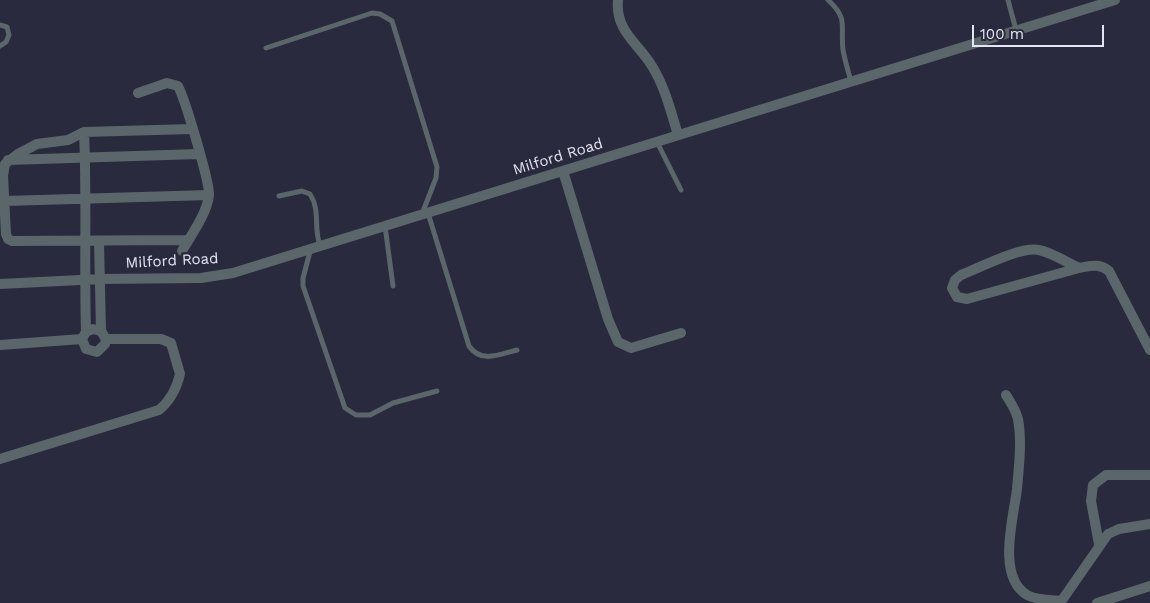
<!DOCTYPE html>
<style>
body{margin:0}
#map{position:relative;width:1150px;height:603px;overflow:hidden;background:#292a3d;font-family:"Work Sans",sans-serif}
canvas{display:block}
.scale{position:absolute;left:972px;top:25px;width:132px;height:22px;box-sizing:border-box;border:2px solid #e4e5f2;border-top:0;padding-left:6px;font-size:15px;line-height:18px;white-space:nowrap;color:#e4e5f2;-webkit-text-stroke:4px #292a3d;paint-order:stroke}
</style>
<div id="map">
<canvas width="1150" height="603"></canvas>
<div class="scale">100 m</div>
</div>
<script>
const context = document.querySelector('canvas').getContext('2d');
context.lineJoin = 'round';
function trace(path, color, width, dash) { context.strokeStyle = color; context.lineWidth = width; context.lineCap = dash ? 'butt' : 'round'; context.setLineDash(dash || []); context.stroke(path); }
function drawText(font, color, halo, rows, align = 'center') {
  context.font = font + ' "Work Sans",sans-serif'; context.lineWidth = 5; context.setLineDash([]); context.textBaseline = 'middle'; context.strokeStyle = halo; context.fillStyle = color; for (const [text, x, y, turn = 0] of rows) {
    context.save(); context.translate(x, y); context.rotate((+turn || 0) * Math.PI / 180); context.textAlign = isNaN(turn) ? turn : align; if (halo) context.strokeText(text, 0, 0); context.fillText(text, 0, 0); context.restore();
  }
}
const service = new Path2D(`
 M828 0C849 19 840 26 843 50 845 61 848 71 851 81
 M1008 0 1016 30
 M0 25 7 27 9 35 6 42 0 46
 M266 48 372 13 380 14 392 21 437 167 436 178 422 214
 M657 142 681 190
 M279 196 302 191 310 194C321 211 313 228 320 245
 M428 213 469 346C481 364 500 354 517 350
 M385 226 393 286
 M311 248 303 278V286L345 408 356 415H370L393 403 437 391`);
const minor = new Path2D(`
 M618 0C615 31 638 43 652 66 665 87 671 112 678 135
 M138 93 167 83 178 86C185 99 210 183 209 195 207 214 191 235 182 251
 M84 132C87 199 84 265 86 332
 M8 160 199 154
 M563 171 608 319 618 342 631 348 681 333
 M5 201 209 195
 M188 240 12 241 8 239 6 234 3 176 5 164 18 154 37 144 68 140 84 132 192 129
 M99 242 101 331 106 339 105 344 97 352 86 349 82 339 86 332 93 329 101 331
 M1079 268C1066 262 1053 253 1039 250 1021 246 979 268 961 275L955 280 952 288 957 297 967 299 1079 268C1091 266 1099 263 1109 271L1150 350
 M0 284 100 279 201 278 233 273 1115 0
 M0 345 82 339
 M1006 395C1011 403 1016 410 1018 419 1022 441 1019 466 1017 489 1014 516 996 576 1027 595 1036 600 1050 600 1061 601
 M0 459 159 410C170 401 177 387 180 374L171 343 161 339H106
 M1099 544 1091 501 1093 485 1106 475H1150
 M1060 603 1108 534 1119 529 1150 524
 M1097 603 1150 586`);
const streetNames = [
 ["Milford Road",558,157,-17],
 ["Milford Road",172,261,-3]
];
trace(service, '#5b666a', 5);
trace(minor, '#5b666a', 10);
drawText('15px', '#e4e5f2', '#292a3d', streetNames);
</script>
